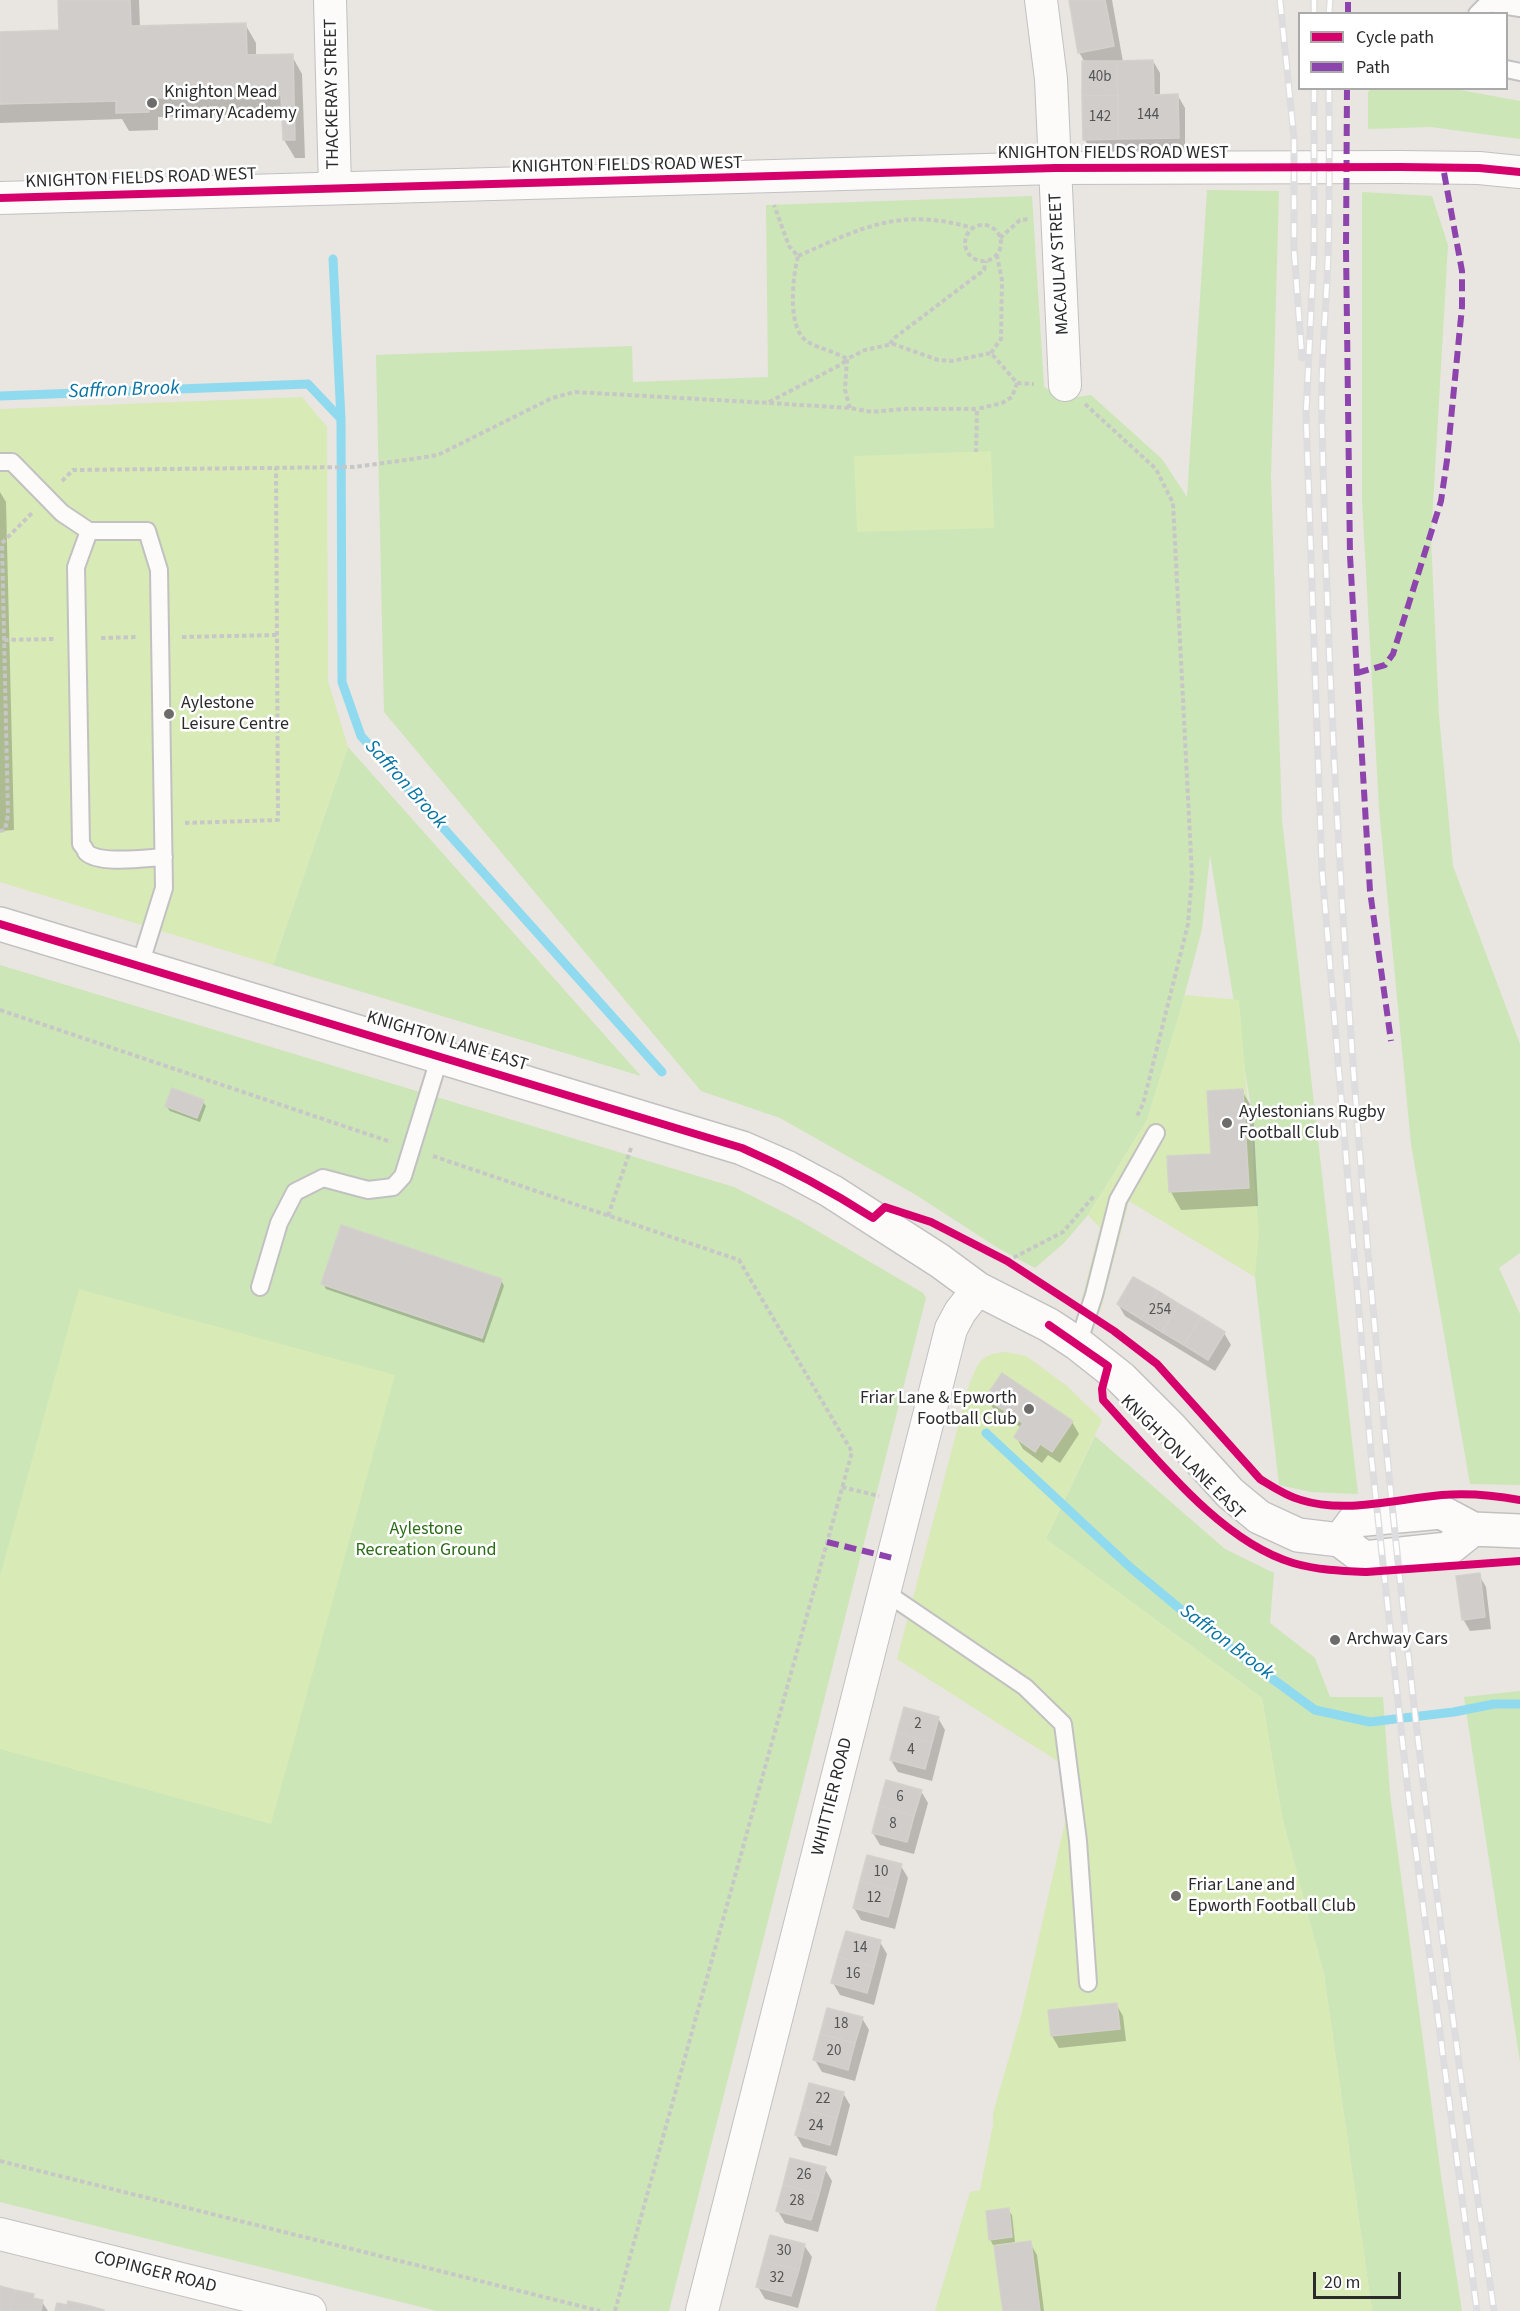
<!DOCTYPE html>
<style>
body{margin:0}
#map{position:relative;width:1520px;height:2311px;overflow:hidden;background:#e9e5e0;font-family:"Source Sans 3",sans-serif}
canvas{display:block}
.legend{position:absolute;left:1298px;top:12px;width:210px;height:78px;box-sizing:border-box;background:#fff;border:2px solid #aaa;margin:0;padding:8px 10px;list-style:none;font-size:18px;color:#2b2b2b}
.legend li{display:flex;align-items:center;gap:12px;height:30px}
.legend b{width:30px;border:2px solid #aaa}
.scale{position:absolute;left:1313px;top:2272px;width:88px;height:27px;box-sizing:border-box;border:3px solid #2b2b2b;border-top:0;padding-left:8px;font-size:18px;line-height:21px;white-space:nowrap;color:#2b2b2b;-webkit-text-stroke:4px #fff;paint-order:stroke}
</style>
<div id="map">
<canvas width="1520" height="2311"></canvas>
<ul class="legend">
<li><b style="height:8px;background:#d6006c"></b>Cycle path</li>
<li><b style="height:8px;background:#8e44ad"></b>Path</li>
</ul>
<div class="scale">20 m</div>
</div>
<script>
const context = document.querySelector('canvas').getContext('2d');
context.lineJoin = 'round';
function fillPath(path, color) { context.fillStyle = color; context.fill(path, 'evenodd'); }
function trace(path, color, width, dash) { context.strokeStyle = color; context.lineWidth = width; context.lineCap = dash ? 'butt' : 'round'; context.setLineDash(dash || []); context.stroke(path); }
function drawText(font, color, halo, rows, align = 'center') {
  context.font = font + ' "Source Sans 3",sans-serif'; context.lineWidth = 5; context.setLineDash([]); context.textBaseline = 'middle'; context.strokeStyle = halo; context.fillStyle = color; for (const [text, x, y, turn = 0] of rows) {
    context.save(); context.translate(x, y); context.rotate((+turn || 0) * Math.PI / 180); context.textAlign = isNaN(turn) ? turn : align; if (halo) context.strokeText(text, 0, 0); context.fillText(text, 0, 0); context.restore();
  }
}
const green = new Path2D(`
 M1372 88 1455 89 1520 101V139L1431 127 1368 129V92Z
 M1207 190 1279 191 1271 477 1282 820 1358 1494 1311 1492 1279 1485 1255 1277 1252 1113 1210 855 1202 929 1179 1016 1147 1120 1088 1215 1063 1244 1035 1268 998 1248 916 1195 780 1118 701 1091 384 712 376 355 632 346 633 382 768 377 766 205 1032 196 1044 387 1065 399 1091 395 1162 459 1187 497Z
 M1362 192 1432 196 1448 245 1431 539 1439 715 1453 866 1520 1044V1253L1499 1268 1520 1314V1485L1470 1484 1411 1144 1379 809 1362 500Z
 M348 747 641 1076 273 965Z
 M0 965 734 1187 797 1219 923 1293 926 1298 669 2311H437L0 2202Z
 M1095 1436 1225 1549 1274 1573 1270 1623 1315 1658 1330 1697H1383L1390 1794 1442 2183 1462 2311H1372L1324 1975 1282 1817 1262 1698 1046 1539Z
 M1520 1691V2062L1464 1697Z`);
const pitch = new Path2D(`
 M302 397 327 427 328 681 348 747 273 965 0 882V409Z
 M991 451 994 528 857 532 854 456Z
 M1185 995 1239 1000 1259 1234 1255 1277 1129 1201 1100 1312 1082 1299 1100 1228 1088 1215 1147 1120Z
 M79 1289 395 1375 271 1824 0 1749V1576Z
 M1006 1352 1026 1356 1067 1386 1102 1420 1046 1539 1262 1698 1282 1817 1324 1975 1372 2311H935L970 2192 980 2190 993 2125V2113L1021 2016 1066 1818 1059 1762 897 1659 968 1388C978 1364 978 1354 1006 1352Z`);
const shadow = new Path2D(`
 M60 0H139L140 28 245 24 256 43V57L292 56 302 74 305 158H295L284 140 283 113 158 117V130L129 131 122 119 0 123V33L61 32Z
 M1070 0H1112L1123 62 1153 61 1160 73V96H1178L1185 108V149L1128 151V157L1096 158 1085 140V63L1079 52Z
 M0 492 6 502 14 830 0 831Z
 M1242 1091 1253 1109 1258 1206 1181 1210 1171 1192 1213 1155Z
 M202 1101 206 1106 200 1122 170 1111 166 1106Z
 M501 1280 504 1286 484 1343 326 1289 323 1283Z
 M1118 1304 1224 1333 1231 1345 1215 1371 1125 1316Z
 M987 1398 1072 1422 1079 1434 1060 1463 1048 1455 1042 1463 1023 1449 1016 1437 1022 1428 994 1410Z
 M1479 1575 1486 1587 1491 1629 1470 1631 1463 1619Z
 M938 1718 945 1730 932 1781 898 1772 891 1760Z
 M921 1791 928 1803 914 1854 880 1845 873 1833Z
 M901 1866 908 1878 895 1929 861 1920 854 1908Z
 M880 1942 887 1954 874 2005 840 1995 833 1983Z
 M1116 2004 1123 2016 1126 2041 1059 2048 1052 2036 1050 2012Z
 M862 2018 869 2030 855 2081 822 2072 815 2060Z
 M843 2093 850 2105 837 2156 803 2147 796 2135Z
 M825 2169 832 2181 818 2232 785 2223 778 2211Z
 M1008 2210 1012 2215 1015 2242 993 2245 990 2239Z
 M1030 2243 1037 2255 1044 2311H1004Z
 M804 2245 812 2257 798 2308 765 2299 758 2287Z
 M0 2288 33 2295 35 2300 42 2302 48 2311H0Z`);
const stream = new Path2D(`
 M333 259 341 419
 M0 396 308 384 341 419 342 682 361 736 662 1072
 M986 1433 1131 1568 1203 1628 1315 1710 1370 1722 1454 1712 1494 1704H1520`);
const building = new Path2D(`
 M58 0H130L131 26 246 23 247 55 293 54 295 140H283L281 95 148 98 149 112 116 113V101L0 104V32L59 30Z
 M1069 0H1105L1114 46 1078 53Z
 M1153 60 1154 95 1178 94 1179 138 1118 139 1117 61Z
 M1082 61H1117L1118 95 1082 96Z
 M1118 95V139L1083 140 1082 96Z
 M172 1088 204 1100 197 1118 165 1106Z
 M1243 1089 1249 1188 1169 1192 1167 1156 1211 1154 1207 1091Z
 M341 1225 502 1279 482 1338 321 1284Z
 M1133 1277 1158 1291 1141 1319 1117 1304Z
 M1158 1291 1179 1304 1162 1332 1141 1319Z
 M1179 1304 1201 1317 1184 1345 1162 1332Z
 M1201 1317 1225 1332 1208 1360 1184 1345Z
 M1002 1373 1073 1421 1052 1452 1040 1444 1035 1452 1014 1437 1023 1423 985 1398Z
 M1480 1573 1485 1617 1462 1620 1456 1576Z
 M904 1707 939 1717 932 1743 897 1733Z
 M897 1733 932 1743 925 1769 890 1760Z
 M886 1780 922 1790 914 1816 879 1806Z
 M879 1806 914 1816 907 1842 872 1833Z
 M867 1855 902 1864 895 1891 860 1881Z
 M860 1881 895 1891 888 1917 853 1908Z
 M846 1931 881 1940 874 1967 838 1957Z
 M838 1957 874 1967 867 1993 831 1983Z
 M1117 2003 1120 2029 1051 2036 1048 2010Z
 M827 2008 863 2017 855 2043 820 2034Z
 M820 2034 855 2043 848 2070 813 2060Z
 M809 2083 844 2092 837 2118 802 2109Z
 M802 2109 837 2118 830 2145 795 2135Z
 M790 2158 826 2167 819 2194 783 2185Z
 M783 2185 819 2194 811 2220 776 2211Z
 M1009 2208 1012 2237 989 2240 986 2211Z
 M770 2235 805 2244 799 2270 763 2261Z
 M1031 2241 1040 2311H1003L994 2246Z
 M763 2261 799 2270 791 2296 756 2287Z
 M0 2286 15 2290 10 2311H0Z
 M15 2290 34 2294 33 2298 43 2300 41 2311H10Z
 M68 2301 86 2305 85 2311H55L57 2303 67 2305Z
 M86 2305 104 2310V2311H85Z`);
const path = new Path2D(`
 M965 243a18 18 0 1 1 36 0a18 18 0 1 1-36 0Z
 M1000 238 1020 220 1029 219
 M798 256C864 227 899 207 973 228
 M890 344 893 339 984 270 986 261
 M991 353 1001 339 1002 280 997 256
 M1017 383 1034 384
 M769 402 842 364 847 359C834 351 820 349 808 342 786 329 793 276 798 256L789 246 774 205
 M1085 404 1156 469 1173 503 1192 876 1188 924 1143 1104 1136 1118
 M850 408 845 390 847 359 865 350 893 344 938 360 952 361 991 353 1017 383 1012 397 1002 403 977 409
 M62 481 73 470 354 467 406 460 438 455 552 398 575 392 769 403 850 408 872 412 903 409H977L976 452
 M182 637 277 635
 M101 638 138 637
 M4 640 54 639
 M185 823 278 820 276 467
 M0 831 5 830 8 815 2 543 32 513
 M0 1010 391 1142
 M433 1156 739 1260 852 1452 615 2311
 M608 1216 632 1145
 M1007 1261 1063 1232 1094 1196
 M842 1487 879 1496
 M0 2161 600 2311`);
const service = new Path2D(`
 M1477 14 1488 3 1520 8
 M1506 69 1520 72
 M0 462H12L62 513 89 531
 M140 965 164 888 159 570 147 531H89L76 567 81 844C82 844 86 851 86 852 99 865 146 858 164 857
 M260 1287 279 1223 295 1192 323 1178 368 1190 393 1187 403 1176 440 1056
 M1078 1344 1094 1295 1118 1200 1156 1133
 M885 1592 1025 1687 1063 1724 1078 1841 1088 1983`);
const minor = new Path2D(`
 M330 0 335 188
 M1041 0 1051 79 1065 385
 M0 198 1055 168 1400 167 1479 168 1520 172
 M0 2234 310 2311
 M702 2311 951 1329 960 1312 978 1289`);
const tertiary = new Path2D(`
 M0 924 742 1148 788 1168 831 1191 940 1261 978 1289 1049 1325 1078 1344 1121 1378 1171 1428 1230 1493 1259 1517 1298 1535 1340 1540 1364 1558 1448 1549 1473 1529
 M1340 1540 1355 1520 1441 1512 1473 1529 1520 1531`);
const rail = new Path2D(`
 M1280 0 1294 138V250L1302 358
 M1314 14V0
 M1329 14 1330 0
 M1314 88V249L1306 415 1322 870 1371 1454 1408 1792 1477 2311
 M1329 88C1329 145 1330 201 1328 257 1326 313 1320 369 1322 425 1336 1057 1402 1686 1494 2311`);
const quiet = new Path2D(`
 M1348 14V0
 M1347 88 1346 249 1350 556 1370 891 1391 1041
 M1357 673 1385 665 1393 654 1441 501 1447 460 1462 307V271L1443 167
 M827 1542 893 1558`);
const cycleway = new Path2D(`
 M0 198 1055 168 1400 167 1479 168 1520 172
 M0 924 742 1148C788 1168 831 1191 873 1218L885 1207 931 1222 1007 1261 1114 1331 1157 1364 1260 1479C1273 1487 1286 1496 1301 1500 1345 1514 1397 1499 1442 1495 1469 1493 1493 1495 1520 1500
 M1049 1325 1108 1366 1102 1389 1103 1400C1154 1455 1219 1541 1293 1563 1317 1570 1341 1571 1366 1572L1520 1561`);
const markers = [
 [152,103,6,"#6e6c6a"],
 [169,714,6,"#6e6c6a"],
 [1227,1123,6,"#6e6c6a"],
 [1029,1409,6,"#6e6c6a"],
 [1335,1640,6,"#6e6c6a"],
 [1176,1896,6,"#6e6c6a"]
];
const numberNames = [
 ["40b",1100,78],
 ["144",1148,116],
 ["142",1100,118],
 ["254",1160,1311],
 ["2",918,1725],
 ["4",911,1751],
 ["6",900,1798],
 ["8",893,1825],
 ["10",881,1873],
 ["12",874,1899],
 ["14",860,1949],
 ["16",853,1975],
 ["18",841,2025],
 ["20",834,2052],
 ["22",823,2100],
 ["24",816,2127],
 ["26",804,2176],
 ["28",797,2202],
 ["30",784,2252],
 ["32",777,2279]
];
const poiNames = [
 ["Knighton Mead",164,93],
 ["Primary Academy",164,114],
 ["Aylestone",181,704],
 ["Leisure Centre",181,725],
 ["Aylestonians Rugby",1239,1113],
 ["Football Club",1239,1134],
 ["Friar Lane & Epworth",1017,1399,"right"],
 ["Football Club",1017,1420,"right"],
 ["Archway Cars",1347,1640],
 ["Friar Lane and",1188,1886],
 ["Epworth Football Club",1188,1907]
];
const streetNames = [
 ["THACKERAY STREET",333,94,-91],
 ["KNIGHTON FIELDS ROAD WEST",1113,154],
 ["KNIGHTON FIELDS ROAD WEST",627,166,-1],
 ["KNIGHTON FIELDS ROAD WEST",141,179,-2],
 ["MACAULAY STREET",1060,264,-93],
 ["KNIGHTON LANE EAST",447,1042,17],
 ["KNIGHTON LANE EAST",1182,1458,45],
 ["WHITTIER ROAD",833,1797,-76],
 ["COPINGER ROAD",155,2273,14]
];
const parkNames = [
 ["Aylestone",426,1530],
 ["Recreation Ground",426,1551]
];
const waterNames = [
 ["Saffron Brook",124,391,-2],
 ["Saffron Brook",405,785,48],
 ["Saffron Brook",1226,1643,37]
];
fillPath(green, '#cce6b7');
fillPath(pitch, '#d8eab5');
fillPath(shadow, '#0003');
trace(stream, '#8fdaef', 9);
fillPath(building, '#d0cdca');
trace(building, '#d4d1cc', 1.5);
trace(service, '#c2c1c2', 20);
trace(minor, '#c2c1c2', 34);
trace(tertiary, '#c2c1c2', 36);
trace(path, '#c8c7c7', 4, [4.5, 3]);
trace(service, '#fcfbfa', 16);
trace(minor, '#fcfbfa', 32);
trace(tertiary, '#fcfbfa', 33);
trace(rail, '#dddddf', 7);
trace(rail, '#fff', 4.5, [14]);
trace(quiet, '#8e44ad', 6, [12, 6]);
trace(cycleway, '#d6006c', 8);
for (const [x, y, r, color] of markers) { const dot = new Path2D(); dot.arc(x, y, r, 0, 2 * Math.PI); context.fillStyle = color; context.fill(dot); trace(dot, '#fff', 2); }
drawText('15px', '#555454', null, numberNames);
drawText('18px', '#2b2b2b', '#fff', poiNames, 'left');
drawText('18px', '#2b2b2b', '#fff', streetNames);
drawText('18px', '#2b6c16', '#fff', parkNames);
drawText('italic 20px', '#0673a3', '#fff', waterNames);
</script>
